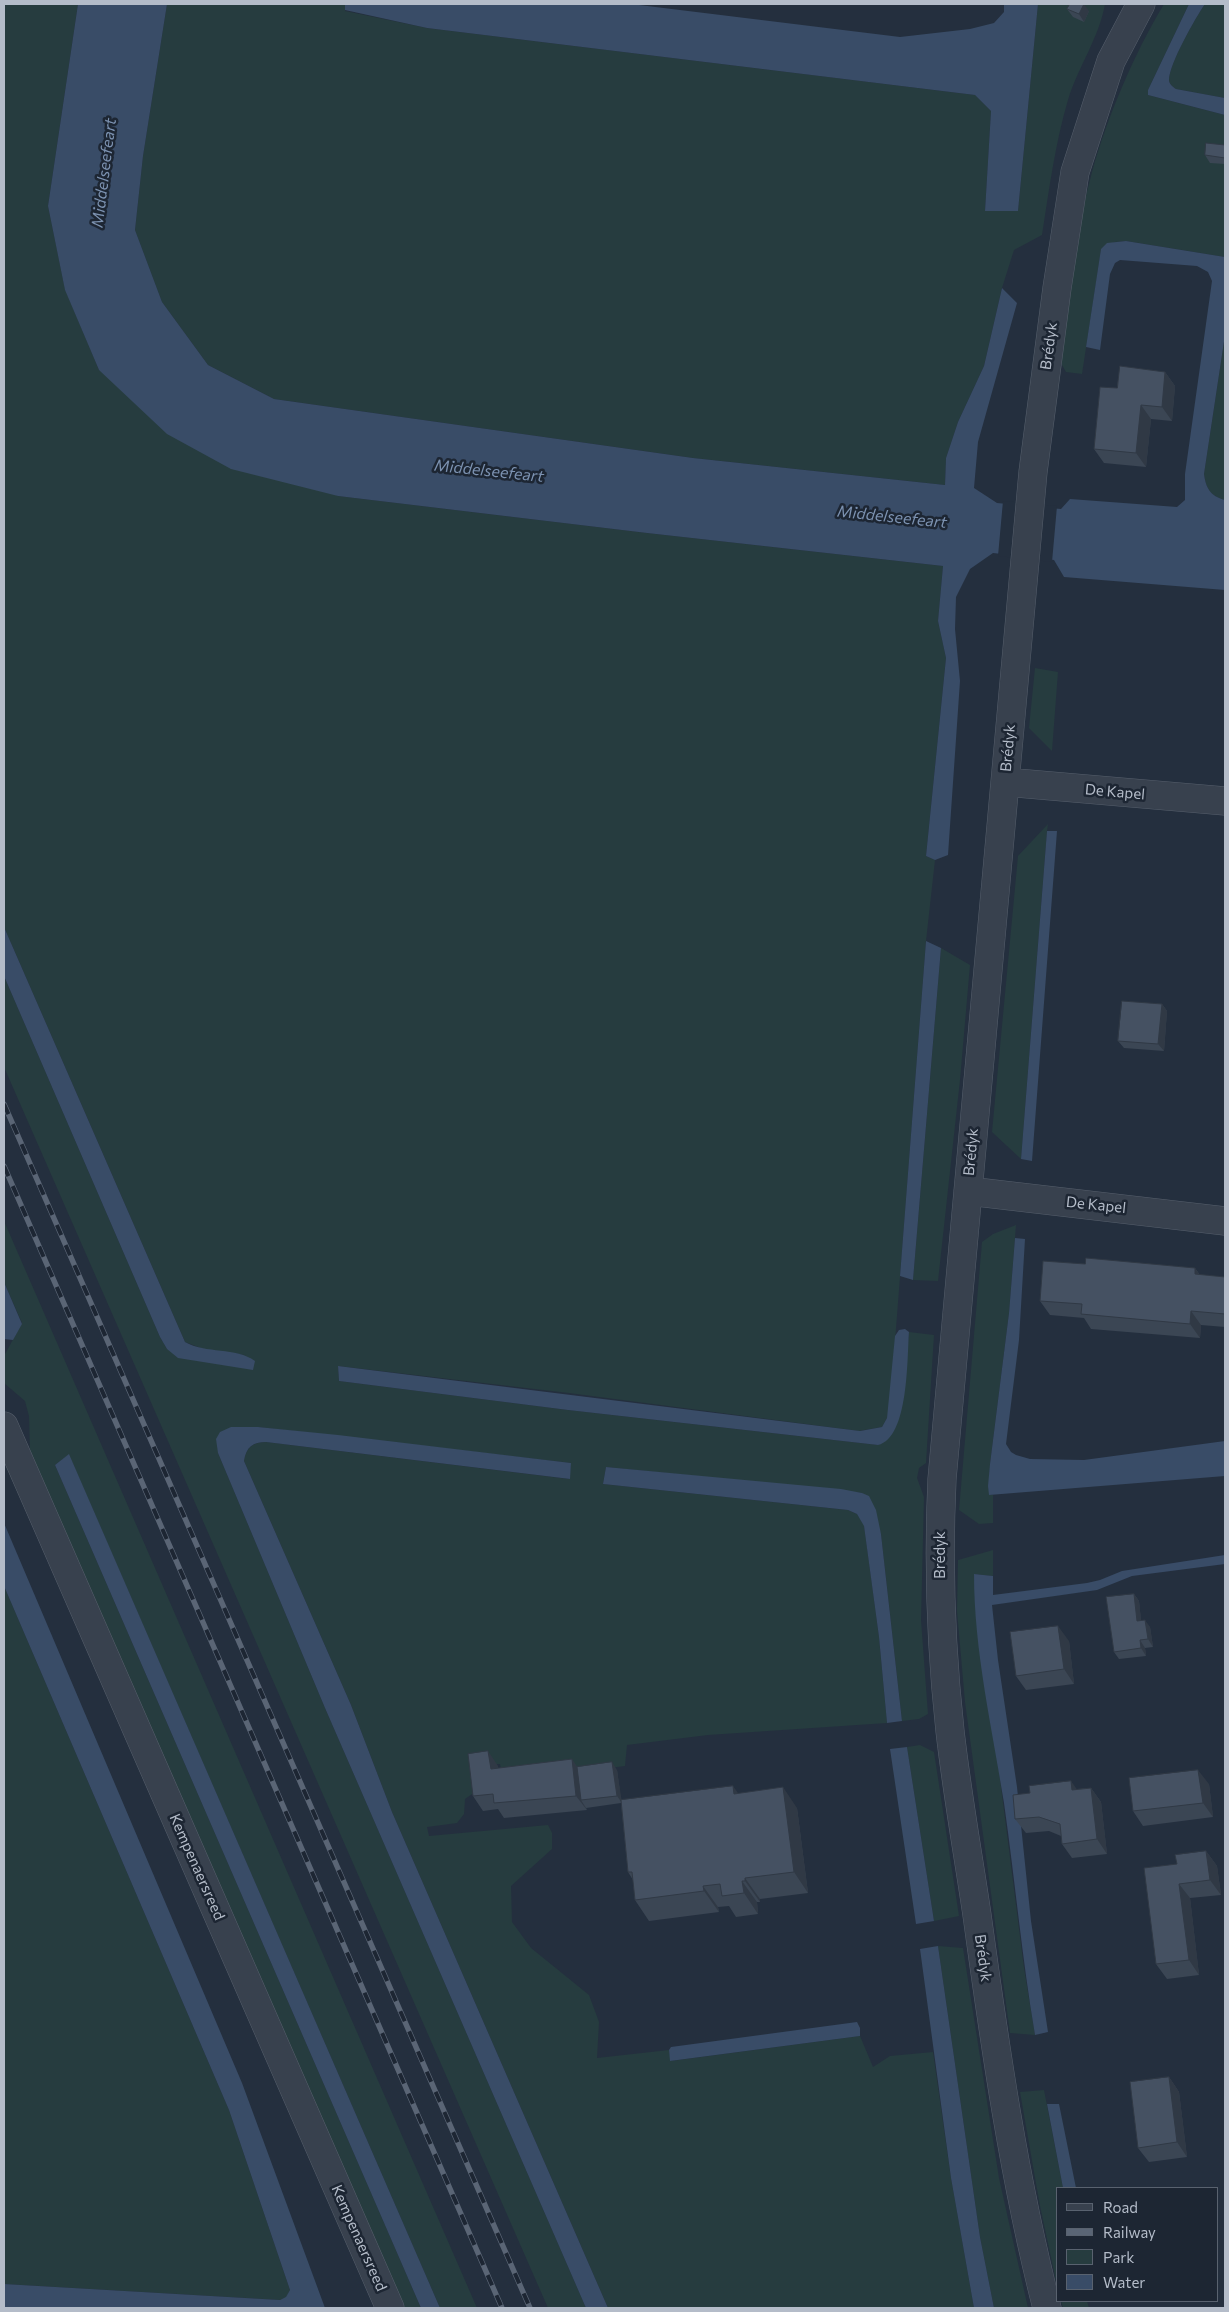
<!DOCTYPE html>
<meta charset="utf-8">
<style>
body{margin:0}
#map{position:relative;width:1229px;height:2312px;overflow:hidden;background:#242f3e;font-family:Commissioner,sans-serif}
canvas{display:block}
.frame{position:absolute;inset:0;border:5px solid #b4bcc9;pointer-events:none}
.legend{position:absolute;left:1056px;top:2187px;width:162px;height:115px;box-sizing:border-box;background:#1d2633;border:1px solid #59626f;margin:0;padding:6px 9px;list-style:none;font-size:15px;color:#b4bcc9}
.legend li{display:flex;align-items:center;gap:10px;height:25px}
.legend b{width:25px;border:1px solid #59626f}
</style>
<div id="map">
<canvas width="1229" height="2312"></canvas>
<div class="frame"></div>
<ul class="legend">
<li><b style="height:6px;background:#38414e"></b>Road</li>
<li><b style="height:6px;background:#5a6575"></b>Railway</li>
<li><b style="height:14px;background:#263c3f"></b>Park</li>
<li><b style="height:14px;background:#394c67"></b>Water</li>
</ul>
</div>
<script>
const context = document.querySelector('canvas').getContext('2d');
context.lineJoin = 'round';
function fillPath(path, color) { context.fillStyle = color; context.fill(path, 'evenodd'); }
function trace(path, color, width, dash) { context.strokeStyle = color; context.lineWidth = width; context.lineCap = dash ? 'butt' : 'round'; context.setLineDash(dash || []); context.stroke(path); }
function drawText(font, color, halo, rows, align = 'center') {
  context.font = font + ' Commissioner,sans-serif'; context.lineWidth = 5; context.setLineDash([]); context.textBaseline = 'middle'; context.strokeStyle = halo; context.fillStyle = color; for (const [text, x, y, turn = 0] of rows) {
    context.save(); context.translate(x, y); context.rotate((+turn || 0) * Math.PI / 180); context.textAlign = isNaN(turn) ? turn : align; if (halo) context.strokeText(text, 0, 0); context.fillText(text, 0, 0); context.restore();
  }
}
const green = new Path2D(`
 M4 4H78L48 206 65 289 99 370 338 496 647 533 943 566 938 621 946 658 926 856 935 860 926 941 890 1406 887 1418 882 1427 859 1431 569 1393 338 1366 339 1381 568 1410 878 1445 903 1399 909 1332 934 1335 926 1463 919 1468 917 1478 924 1497 921 1620 928 1714 919 1719 902 1721 881 1534 862 1493 606 1467 603 1484 848 1510 857 1514 864 1525 879 1637 887 1723 708 1735 627 1745 625 1766 503 1781 500 1764 472 1766 475 1792 465 1799 464 1814 457 1823 427 1827 429 1836 548 1825 552 1833V1849L511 1886 512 1922 531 1948 589 1995 599 2022 597 2058 669 2050 671 2061 860 2036 873 2067 890 2056 933 2052 951 2178 974 2308H608L392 1812 351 1705 244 1461C246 1448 252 1442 266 1442L569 1479 571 1463 258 1427 218 1453 325 1708 586 2308H548L4 1067V976L160 1337 167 1349 247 1355 206 1350 185 1342 4 927Z
 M167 4H345V11L427 28 975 95 991 111 985 211H1018L1038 4H1105C1099 38 1078 67 1068 100 1055 144 1049 190 1042 235L1014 250 1002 288 984 366 958 422 946 458 945 485 693 458 274 399 208 365 162 302 135 230 143 156Z
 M1164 4H1189L1148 90V95L1225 115V257L1126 241 1115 242 1101 250 1082 374 1066 372 1062 365 1061 352C1070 292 1076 230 1092 172 1108 115 1134 54 1164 4Z
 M1205 4H1225V98L1176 89C1173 87 1169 84 1169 80 1169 64 1196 17 1205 4Z
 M1225 335V500C1210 496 1206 488 1204 474Z
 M1035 668 1058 672 1052 751 1029 728Z
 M1048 824 1047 831 1021 1159 992 1132 1018 856Z
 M941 948 970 965 960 1080 938 1281 913 1280Z
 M4 1221 477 2308H440L69 1455 55 1465 421 2308H400L30 1451 29 1416 25 1401 4 1383V1356L22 1323 4 1282Z
 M1016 1225 1009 1313 990 1464 989 1495H993V1523L979 1524 959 1510 982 1242 993 1234Z
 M993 1550V1576L974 1574 1024 1968 1035 2035 1010 2033 965 1702 957 1611 958 1560Z
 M4 1586 229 2110 290 2290 286 2298 280 2300 4 2284Z
 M920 1745 934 1752 959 1916 934 1921 907 1747Z
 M938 1946 963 1948 999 2178 1028 2308H994L980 2237Z
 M1044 2090 1063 2188H1058V2290L1040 2206 1020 2092Z
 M1061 2301H1087L1089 2308H1063Z`);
const water = new Path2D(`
 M78 4H167L143 156 135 230 162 302 208 365 274 399 693 458 945 485 946 458 958 422 984 366 1002 288 1017 303 978 442 974 488 997 503 1061 509 1070 499 1177 507 1185 500V474L1212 281 1208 272 1197 266 1120 260 1115 263 1110 274 1100 350 1086 347 1101 249 1107 243 1126 241 1225 257V335L1204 474C1206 488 1210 496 1225 500V590L1064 577 1054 560 993 553 970 569 956 597 955 629 960 681 948 855 935 860 926 856 946 658 938 621 943 566 647 533 338 496 231 469 167 434 99 370 65 290 48 206Z
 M345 4H631L900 37 970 29 994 23 1004 12V4H1038L1018 211H985L991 111 975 95 427 28 345 10Z
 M1189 4H1205C1196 17 1169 64 1169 80 1169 84 1173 87 1176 89L1225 98V115L1148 95V90Z
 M1047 831H1057L1032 1161 1021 1159Z
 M4 927 185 1342C206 1354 236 1347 255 1361L253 1370 178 1358 167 1349 160 1337 4 976Z
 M926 941 941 948 913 1280 900 1276Z
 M1015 1238 1025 1239 1019 1340 1006 1444 1011 1452 1016 1455 1030 1459 1084 1460 1225 1441V1476L989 1495 988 1486 990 1464 1009 1313Z
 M4 1282 22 1324 13 1340 4 1339Z
 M905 1329 909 1332C907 1358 909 1438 878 1445L568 1410 339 1381 338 1366 860 1431 882 1427 887 1418 895 1336 899 1330Z
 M231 1427H258L338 1435 571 1463 570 1479 266 1442C253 1442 246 1447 244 1461L351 1705 392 1812 608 2308H586L325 1708 218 1453 216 1439 220 1432Z
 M69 1454 440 2308H421L55 1465Z
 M606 1467 841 1489 862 1493 869 1496 876 1510 881 1534 902 1721 887 1723 879 1637 864 1526 857 1514 848 1510 603 1484Z
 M4 1523 242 2083 325 2308H4V2284L280 2300 286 2297 290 2290 229 2110 4 1586Z
 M1225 1555V1564L1132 1576 1097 1590 992 1605 998 1660 1017 1787 1031 1921 1048 2032 1035 2035C1022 1958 1015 1880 1004 1803 992 1727 974 1651 974 1574L993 1576V1595L1087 1583 1100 1580 1122 1571Z
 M907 1747 934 1921 916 1924 890 1749Z
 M938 1946 980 2237 994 2308H974L951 2178 920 1949Z
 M857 2022 860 2028V2036L670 2061 669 2050 671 2047Z
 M1047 2104H1059L1076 2188H1063Z`);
const pier = new Path2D(`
 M1003 501 1057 506 1052 562 998 556Z`);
const minor = new Path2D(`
 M1005 782 1225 801
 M968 1191 1225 1221
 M4 1426 390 2308
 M1047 2308C1014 2179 995 2047 977 1915 968 1854 957 1793 950 1731 941 1648 938 1563 942 1479L1033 472 1057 288 1075 172 1111 61 1141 4`);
const rail = new Path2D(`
 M4 1104 530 2308
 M4 1166 502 2308`);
const wall = new Path2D(`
 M1067 9 1089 11 1084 22 1073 17Z
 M1225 145V164L1210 163 1205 155Z
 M1165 372 1175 386 1172 421 1151 419 1146 467 1104 463 1094 449 1117 388Z
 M1162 1004 1167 1011 1164 1051 1124 1048 1118 1041Z
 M1085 1264 1195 1268 1200 1275 1225 1277V1327L1201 1325 1200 1338 1091 1329 1084 1318 1050 1315 1040 1301Z
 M1134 1594 1139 1601 1141 1621 1150 1627 1153 1647 1145 1648 1146 1656 1119 1659 1114 1652Z
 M1069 1641 1074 1684 1026 1690 1016 1676Z
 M498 1766V1768L577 1767 617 1770 621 1800 738 1793 797 1808 808 1893 760 1899V1902H757L758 1914 736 1917 729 1906 718 1907 719 1912 649 1921 635 1900 633 1880 628 1872 621 1803 586 1808 587 1810 504 1818 498 1809 483 1811 473 1796Z
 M1209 1784 1213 1817 1143 1826 1133 1811Z
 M1091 1788 1101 1802 1107 1854 1072 1858 1062 1844 1061 1836 1049 1831 1026 1833 1015 1819 1077 1789Z
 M1206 1851 1217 1866 1221 1895 1190 1898 1199 1975 1167 1979 1156 1964 1177 1864Z
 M1169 2077 1179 2092 1187 2157 1149 2162 1138 2148Z`);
const shadedWall = new Path2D(`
 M1084 4 1089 11 1084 22 1079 14Z
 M1165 372 1175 386 1172 421 1162 407Z
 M1141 405 1151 419 1146 467 1136 453Z
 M1162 1004 1167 1011 1164 1051 1158 1044Z
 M1195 1268 1205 1283 1195 1274Z
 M1191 1311 1201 1325 1200 1338 1190 1324Z
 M1134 1594 1139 1601 1142 1629 1137 1621Z
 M1145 1620 1150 1627 1153 1647 1148 1639Z
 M1058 1626 1069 1641 1074 1684 1064 1669Z
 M1140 1640 1145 1648 1146 1656 1141 1648Z
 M488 1751 498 1766 501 1784 491 1769Z
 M572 1759 582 1774 581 1800 586 1808 587 1810 576 1796Z
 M612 1762 617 1770 622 1803 617 1796Z
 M1198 1770 1209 1784 1213 1817 1203 1803Z
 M1071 1781 1081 1795 1072 1790Z
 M733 1786 748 1807 734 1794Z
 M783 1787 797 1808 808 1893 794 1872Z
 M1091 1788 1101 1802 1107 1854 1097 1839Z
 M1206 1851 1217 1866 1221 1895 1210 1880Z
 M745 1878 760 1899V1902L745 1881Z
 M742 1881 757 1902 758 1914 744 1893Z
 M1179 1884 1190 1898 1199 1975 1189 1960Z
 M703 1886 718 1907 719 1912 704 1891Z
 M1169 2077 1179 2092 1187 2157 1177 2142Z`);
const building = new Path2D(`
 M1070 4H1084L1079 14 1067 9Z
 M1206 143 1225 145V158L1205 155Z
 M1120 366 1165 372 1162 407 1141 405 1136 453 1094 449 1100 387 1117 388Z
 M1122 1001 1162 1004 1158 1044 1118 1041Z
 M1086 1258 1195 1268V1274L1225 1277V1314L1191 1311 1190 1324 1081 1314 1082 1304 1040 1301 1043 1261 1085 1264Z
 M1134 1594 1137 1621 1145 1620 1148 1639 1140 1640 1141 1648 1114 1652 1106 1597Z
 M1058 1626 1064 1669 1016 1676 1010 1632Z
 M488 1751 491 1769 572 1759 576 1796 494 1803 493 1794 473 1796 468 1754Z
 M612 1762 617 1796 581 1800 577 1767Z
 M1198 1770 1203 1803 1133 1811 1129 1778Z
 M1071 1781 1072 1790 1091 1788 1097 1839 1062 1844 1060 1824 1039 1817 1015 1819 1013 1795 1030 1793 1029 1786Z
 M733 1786 734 1794 783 1787 794 1872 745 1878V1881H742L744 1893 722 1896 720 1884 703 1886 704 1891 635 1900 632 1872H628L621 1800Z
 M1206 1851 1210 1880 1179 1884 1189 1960 1156 1964 1144 1868 1177 1864 1175 1855Z
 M1169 2077 1177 2142 1138 2148 1130 2082Z`);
const streetNames = [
 ["Brédyk",1049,346,-82],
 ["Brédyk",1008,748,-85],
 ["De Kapel",1115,792,5],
 ["Brédyk",971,1152,-85],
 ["De Kapel",1096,1205,6],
 ["Brédyk",940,1555,-90],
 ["Kempenaersreed",197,1867,66],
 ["Brédyk",983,1958,82],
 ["Kempenaersreed",359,2238,66]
];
const waterNames = [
 ["Middelseefeart",104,173,-83],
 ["Middelseefeart",489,471,6],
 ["Middelseefeart",892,517,6]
];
fillPath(green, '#263c3f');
fillPath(water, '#394c67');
fillPath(pier, '#242f3e');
trace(minor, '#565f6c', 29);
trace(minor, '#38414e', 28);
trace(rail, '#5a6575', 5.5);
trace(rail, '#1d2633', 4, [11]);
fillPath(wall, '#3b4654');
fillPath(shadedWall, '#303945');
fillPath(building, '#455162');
trace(building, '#303945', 1);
drawText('15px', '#b4bcc9', '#1d2633', streetNames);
drawText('italic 16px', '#7c92b1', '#1d2633', waterNames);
</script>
